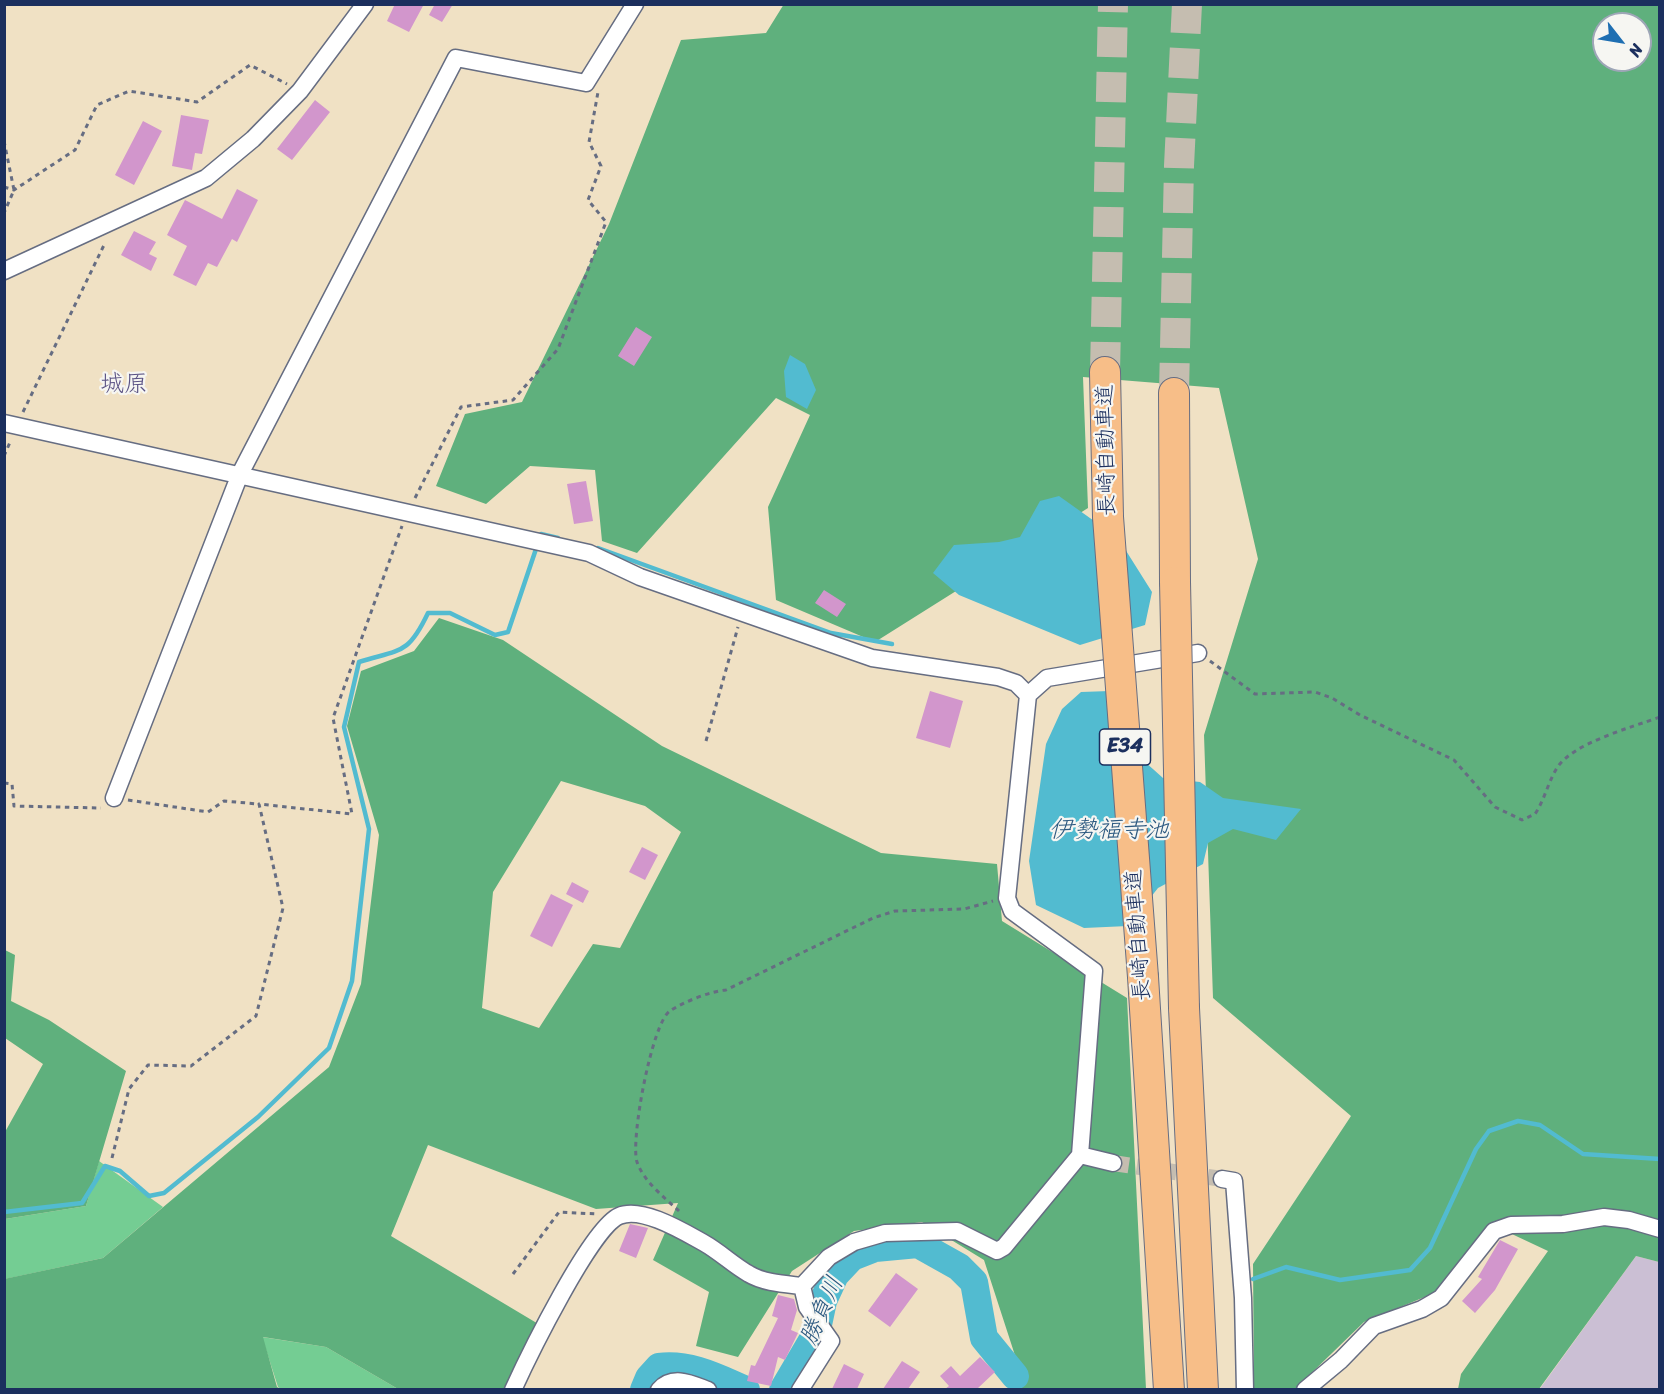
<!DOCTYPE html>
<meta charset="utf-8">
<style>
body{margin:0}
#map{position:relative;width:1664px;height:1394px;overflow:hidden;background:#f0e1c4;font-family:Sriracha,sans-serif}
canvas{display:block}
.frame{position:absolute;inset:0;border:6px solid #1b2f5e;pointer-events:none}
.north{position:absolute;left:1592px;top:12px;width:60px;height:60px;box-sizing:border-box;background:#f6f6f2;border:2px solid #9ea6b7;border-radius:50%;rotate:121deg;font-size:16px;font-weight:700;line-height:24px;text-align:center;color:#1b2f5e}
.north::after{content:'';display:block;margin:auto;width:21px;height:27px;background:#1f6fb2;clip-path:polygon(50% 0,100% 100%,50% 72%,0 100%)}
</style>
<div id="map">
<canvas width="1664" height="1394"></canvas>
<div class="frame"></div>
<div class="north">N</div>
</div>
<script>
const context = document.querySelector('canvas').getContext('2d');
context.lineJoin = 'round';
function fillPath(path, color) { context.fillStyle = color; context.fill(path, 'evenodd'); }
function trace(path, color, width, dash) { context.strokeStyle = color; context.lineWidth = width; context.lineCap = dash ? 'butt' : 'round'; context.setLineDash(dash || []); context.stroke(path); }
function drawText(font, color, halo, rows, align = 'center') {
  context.font = font + ' Sriracha,"Klee One",sans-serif'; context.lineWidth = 4.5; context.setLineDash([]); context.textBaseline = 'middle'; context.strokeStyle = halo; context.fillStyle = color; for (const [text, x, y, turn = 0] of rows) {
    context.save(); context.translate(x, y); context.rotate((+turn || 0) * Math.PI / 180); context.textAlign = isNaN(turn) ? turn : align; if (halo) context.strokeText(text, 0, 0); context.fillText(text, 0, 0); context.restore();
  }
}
const industrial = new Path2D(`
 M1636 1256 1659 1262V1389L1539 1390Z`);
const green = new Path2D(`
 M99 1161 163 1207 103 1258 5 1279V1219L86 1206Z
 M262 1337 326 1347 398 1389H281L278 1387Z`);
const forest = new Path2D(`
 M784 4 1659 5V1262L1636 1256 1539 1389H1458L1461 1374 1548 1251 1499 1228 1444 1289 1364 1322 1295 1389H1254L1253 1264 1351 1116 1213 998 1204 735 1258 559 1219 388 1083 377 1088 508 875 642 776 600 768 507 810 415 776 398 637 553 602 541 595 470 530 466 486 504 436 486 465 414 522 402 609 224 681 40 766 33ZM1604 24H1640V60H1604Z
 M439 618 503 640 662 746 881 853 997 864 1002 921 1127 998 1146 1389H1017L1023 1380 984 1260 922 1222 854 1231 792 1271 738 1357 696 1346 709 1292 653 1260 678 1203 596 1209 428 1145 391 1236 540 1325 508 1389H398L326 1347 263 1337 277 1387 281 1389H5L4 1279 103 1258 329 1067 361 984 379 835 347 726 361 671 414 651ZM561 781 645 806 681 832 620 948 593 944 539 1028 482 1008 493 892Z
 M5 950 15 955 11 1001 49 1020 126 1071 86 1206 5 1219V1132L43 1064 5 1038Z`);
const water = new Path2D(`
 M790 355 805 364 816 390 807 409 786 397 784 371Z
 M1059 496 1118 538 1152 592 1145 625 1080 645 959 595 933 573 954 545 999 542 1020 537 1040 501Z
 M1110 691 1135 753 1163 778 1200 782 1223 798 1301 809 1276 840 1233 829 1208 843 1203 864 1158 888 1128 926 1084 928 1036 905 1029 861 1046 744 1062 709 1081 692Z`);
const stream = new Path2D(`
 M540 538 541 534 558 538
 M598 548 831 633 892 644
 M4 1212 82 1203 105 1166 120 1171 149 1196 164 1193 258 1117 329 1048 352 981 369 829 344 727 359 662C401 649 408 655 428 613H450L495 635 508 632 537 546
 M1253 1279 1286 1267 1340 1280 1410 1270 1430 1248 1476 1149 1489 1131 1518 1121 1540 1125 1583 1154 1660 1159
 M1015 1376 1017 1390`);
const river = new Path2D(`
 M644 1390 649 1378 659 1367C690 1363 718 1378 746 1390
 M783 1390 816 1334 823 1301 835 1275 852 1257 875 1248 918 1244 959 1267 974 1282 984 1338 1015 1376`);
const building = new Path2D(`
 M395 4H424L409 32 387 21Z
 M435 4H453L442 22 429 15Z
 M315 100 330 112 292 160 277 149Z
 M181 115 209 120 202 154 195 153 192 170 172 166Z
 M143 121 162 131 134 185 115 175Z
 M237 189 258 200 237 242 232 239 217 267 208 263 196 286 173 275 187 246 167 235 185 200 222 219Z
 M134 231 156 242 149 254 157 258 151 271 121 255Z
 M636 327 652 337 634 366 618 356Z
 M586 481 593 521 574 524 567 484Z
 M824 590 846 604 837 617 815 603Z
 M930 691 963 701 950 748 916 738Z
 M642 847 658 855 645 880 629 872Z
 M572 882 589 891 583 903 566 894Z
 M551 894 573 905 552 947 530 936Z
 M630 1224 648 1228 636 1258 619 1251Z
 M1500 1240 1518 1249 1495 1290 1475 1313 1462 1301 1482 1279 1478 1277Z
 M896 1273 918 1289 890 1327 868 1311Z
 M778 1295 794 1299 797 1310 791 1330 798 1333 785 1360 778 1357 771 1386 747 1381 751 1365 755 1366 778 1318 772 1316Z
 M980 1357 995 1372 977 1389H945L949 1386 940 1376 951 1366 960 1376Z
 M902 1361 920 1372 908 1389H883Z
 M844 1364 864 1374 857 1389H832Z`);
const minorTunnel = new Path2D(`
 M1113 1163 1222 1179`);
const motorwayTunnel = new Path2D(`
 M1105 372 1113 4
 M1174 393 1179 166 1187 4`);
const path = new Path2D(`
 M4 141 14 190 4 213
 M4 187 14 190 75 150 97 105 129 91 197 102 250 65 287 84
 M23 412 105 243
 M4 456 11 440
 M415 498 461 407 513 400 558 349 606 222 588 200 601 166 589 142 598 92
 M1210 661 1255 694 1315 692 1332 698 1360 715 1454 760 1495 807 1522 820 1535 814C1545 799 1548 782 1557 768 1572 743 1633 727 1660 717
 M706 741 738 627
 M4 783 12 784 14 806 101 808
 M128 800 208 812 224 801 258 804
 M112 1158 129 1089 148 1065 191 1066 256 1016 283 908 259 804 352 814 333 718 402 526
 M679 1211C665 1198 644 1182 637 1162 630 1141 652 1022 670 1011 683 1002 711 991 726 990L873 918 895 911 964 909 993 901
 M513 1274 559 1212 597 1214`);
const minor = new Path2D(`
 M4 271 206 178 253 139 300 91 365 4
 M4 423 589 553 640 577 872 658 998 677 1016 683 1028 695
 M114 798 240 474 456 58 586 83 635 4
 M1080 1155 1113 1163
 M1222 1179 1234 1181 1243 1298 1245 1390
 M802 1286 829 1257 854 1242 885 1233 957 1231 997 1251 1004 1247 1080 1155 1094 971 1012 911 1007 898 1028 695 1047 678 1198 653
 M513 1390C528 1357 591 1228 619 1216 642 1206 684 1232 704 1243 720 1252 733 1265 749 1274 764 1283 785 1284 802 1286
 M659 1390C673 1374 692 1384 708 1390
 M800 1390 831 1341 807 1307 802 1286
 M1305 1390 1341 1360 1374 1326 1422 1309 1441 1298 1494 1231 1511 1225 1563 1224 1604 1217 1629 1220 1660 1229`);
const motorway = new Path2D(`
 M1105 372 1108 517
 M1174 393 1175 582
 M1143 977 1169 1390
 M1184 1008 1203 1390`);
const motorwayBridge = new Path2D(`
 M1108 517 1143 977
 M1175 582 1184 1008`);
const shields = [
 [1125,747,51]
];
const shieldNames = [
 ["E34",1125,747]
];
const streetNames = [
 ["長崎自動車道",1107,450,-91],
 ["長崎自動車道",1139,935,-94]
];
const neighbourhoodNames = [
 ["城原",124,385]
];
const waterNames = [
 ["伊勢福寺池",1109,831],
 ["勝負川",823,1311,-66]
];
fillPath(industrial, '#cbbfd4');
fillPath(green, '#74cd93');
fillPath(forest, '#5fb07d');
fillPath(water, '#52bbd0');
trace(stream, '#52bbd0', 4.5);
trace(river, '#52bbd0', 28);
fillPath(building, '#d296cc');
trace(minorTunnel, '#c5bdb0', 16, [16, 8]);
trace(motorwayTunnel, '#c5bdb0', 30, [30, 15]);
trace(minor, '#666d82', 19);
trace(motorway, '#666d82', 32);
trace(path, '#666d82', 3, [4.5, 4.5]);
trace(minor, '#fff', 16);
trace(motorway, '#f7be88', 30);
trace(motorwayBridge, '#666d82', 32, []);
trace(motorwayBridge, '#f7be88', 30);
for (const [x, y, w] of shields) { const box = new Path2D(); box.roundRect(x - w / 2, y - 18, w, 36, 4.5); context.fillStyle = '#f6f6f2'; context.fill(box); trace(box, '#1b2f5e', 1.5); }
drawText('bold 21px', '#1b2f5e', null, shieldNames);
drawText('22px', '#1b2f5e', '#f6f6f2', streetNames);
drawText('24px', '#5b5384', '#f6f6f2', neighbourhoodNames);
drawText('italic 24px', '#2c5980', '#f6f6f2', waterNames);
</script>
